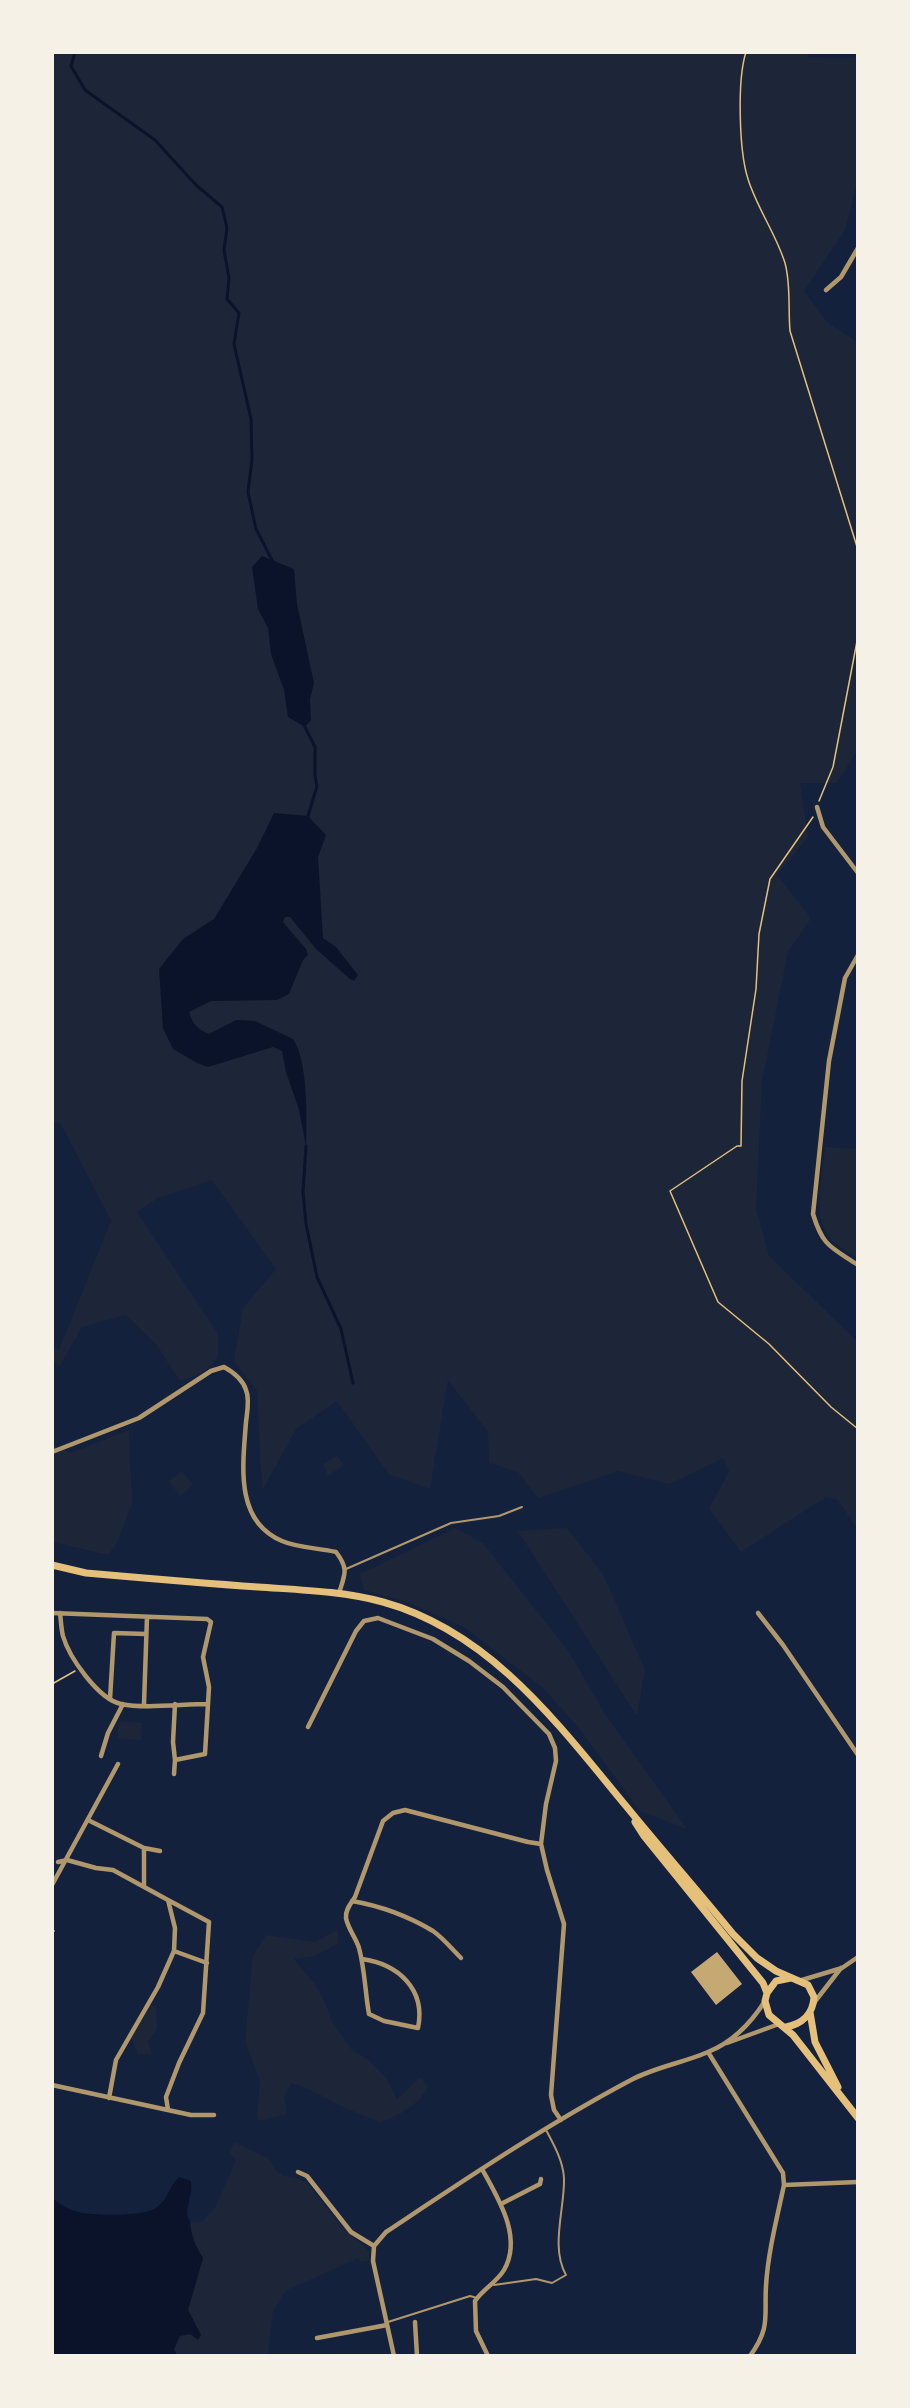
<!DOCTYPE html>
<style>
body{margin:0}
#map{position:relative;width:910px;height:2408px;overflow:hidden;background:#14213d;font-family:"Titillium Web",sans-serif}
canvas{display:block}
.frame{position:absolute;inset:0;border:54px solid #f6f1e7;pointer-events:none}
</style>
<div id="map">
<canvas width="910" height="2408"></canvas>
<div class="frame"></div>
</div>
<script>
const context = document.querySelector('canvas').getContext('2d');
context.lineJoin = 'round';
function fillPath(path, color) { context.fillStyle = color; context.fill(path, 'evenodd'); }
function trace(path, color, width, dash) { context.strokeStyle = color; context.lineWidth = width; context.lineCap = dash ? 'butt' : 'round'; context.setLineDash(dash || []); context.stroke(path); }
const green = new Path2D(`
 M810 52 808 57 857 58V183L845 230 804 291 827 322 857 342V751L837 783H800L808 837 777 875 811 918 788 952 762 1082 756 1209 769 1256 857 1341V1528L838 1500 826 1497 741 1552 709 1508 729 1472 724 1458 669 1484 618 1471 538 1498 518 1472 489 1463 488 1432 448 1380 430 1489 389 1474 337 1401 296 1429 262 1491 257 1391 234 1361 243 1308 276 1269 212 1180 158 1198 137 1212 218 1334C218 1340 220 1348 218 1354 213 1369 194 1379 179 1380L157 1345 126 1315 82 1327 60 1366 53 1362 52 1346 59 1350 111 1221 61 1124 53 1121V53Z
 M825 1147 857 1149V1258C846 1251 832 1244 825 1231 814 1210 823 1171 825 1147Z
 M129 1430 132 1504 117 1543 108 1555 53 1542V1445L71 1453Z
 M337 1456 344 1465 328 1476 323 1464Z
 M182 1471 193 1485 180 1496 169 1481Z
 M455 1528 483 1543 569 1652 605 1714 687 1829 640 1811 578 1727 543 1688 464 1627 404 1601 364 1590 360 1574Z
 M567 1528 603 1574 645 1670 637 1716 518 1531Z
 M119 1721 142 1723 141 1740 117 1738Z
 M337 1930 339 1943 315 1956 294 1959 314 1983 325 2002 332 2022 352 2050 368 2059 386 2078 397 2099 420 2077 428 2086C418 2107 400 2114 380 2123 368 2117 357 2113 344 2107 325 2099 313 2088 291 2083L284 2097 287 2114 259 2121 257 2116 260 2081 245 2041 253 1956 266 1935 315 1942Z
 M149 2004 156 2007 157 2029 148 2042 152 2054 138 2055 131 2037Z
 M234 2142 269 2159 276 2171 284 2176 300 2179 306 2182 342 2227 369 2251V2260L361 2262 358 2258 285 2291 273 2312 268 2355H177L174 2349 180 2336 190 2334 201 2335 188 2310 203 2258C196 2246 188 2236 191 2222H202L215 2208 236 2160 230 2153Z`);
const water = new Path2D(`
 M262 556 294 569 297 604 314 683 310 699 311 720 305 727 288 717 284 690 271 654 268 628 258 609 252 567Z
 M274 813 308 816 326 835 318 857 323 938 336 947 358 975 354 981 350 979 316 949 290 917H285L283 922 306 949 308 955 303 960 289 994 277 1000 211 1001 189 1012C193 1024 197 1029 209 1034L236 1020 255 1021 293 1039C308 1060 307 1120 306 1146L299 1110 286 1072 282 1051 273 1047 208 1067 197 1063 173 1049 163 1028 159 969 183 939 214 919 257 848Z
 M179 2177 191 2181C193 2194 187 2203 187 2214 187 2217 190 2219 190 2223 192 2237 195 2245 203 2258L188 2310 201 2335 198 2340 190 2334 180 2336 174 2349 177 2355H53V2198C59 2205 72 2211 82 2213 99 2215 144 2217 157 2207 169 2198 168 2187 179 2177Z`);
const stream = new Path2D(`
 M75 52 71 66 85 90 155 140 196 185 222 207 227 228 224 250 229 278 227 299 239 313 234 344 251 419 252 459 248 492 256 529 273 562
 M305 727 315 747V776L317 786 308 816
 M306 1146 303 1192 306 1224 317 1277 341 1329 353 1383`);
const building = new Path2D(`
 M717 1952 742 1984 716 2005 691 1972Z`);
const path = new Path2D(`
 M746 52C737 80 739 151 748 179 757 208 776 234 785 263 791 285 788 309 790 331L858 550
 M819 801 833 767 858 636
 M813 817 770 879 759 934 756 989 742 1081 741 1146H737L670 1191 718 1302 769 1344 831 1407 858 1429
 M52 1684 75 1671`);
const service = new Path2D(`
 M346 1569 451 1523 499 1516 522 1507
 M52 1931H54
 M494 2285 536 2279 552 2283 566 2275C550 2247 565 2208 564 2178 563 2161 554 2145 546 2130
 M388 2322 470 2296 477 2298`);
const minor = new Path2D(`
 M826 290 841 277 858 248
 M817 807 823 827 858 873
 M858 955 845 978 829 1061 813 1214C823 1247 831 1247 858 1265
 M52 1452 139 1418 211 1371 224 1367C233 1372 243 1380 246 1390 250 1399 247 1413 246 1422 243 1464 234 1521 282 1541 298 1548 319 1548 336 1552 349 1569 345 1574 339 1593
 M52 1613 207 1619 211 1622 203 1657 209 1687 208 1704C182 1704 145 1709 121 1704 98 1699 69 1657 63 1636 61 1628 61 1620 60 1613
 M758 1613 783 1645 858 1755
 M110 1699 114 1633 146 1634
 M144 1704 147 1617
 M175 1704 173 1742 175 1760 205 1754 208 1704
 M308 1727 356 1631 364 1621 378 1618 433 1639 469 1661 503 1687 549 1734 555 1748 556 1761 546 1804 541 1844 547 1870 564 1924 551 2095 554 2110 561 2120
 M101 1756 108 1733 123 1704
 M174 1774 175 1760
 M88 1820 144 1848 160 1851
 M58 1862 67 1860 96 1868 113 1870 168 1900 175 1928 174 1951 158 1987 116 2060 109 2098
 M52 1885 118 1764
 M144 1886V1848
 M168 1900 209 1922 203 2013 179 2063 166 2097 168 2110
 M352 1901C381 1906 408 1916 433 1931 443 1938 452 1949 461 1958
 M174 1951 207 1963
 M362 1959C398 1964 426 1989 418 2028L384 2021 369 2014C365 1992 365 1970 359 1948 356 1938 348 1929 346 1918 345 1910 351 1903 355 1897L383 1821 393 1813 405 1810 528 1842 541 1844
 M802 1980 842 1968 858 1957
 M813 2004 841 1968
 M727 2043 779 2024
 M708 2052 783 2173 784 2185C777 2218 768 2252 766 2286 764 2317 771 2327 750 2356
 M52 2085 191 2115H214
 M482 2169C498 2198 523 2237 504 2270 497 2282 483 2289 475 2301L476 2331 488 2356
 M298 2172 307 2176 351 2232 374 2246
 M784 2185 858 2182
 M501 2204 540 2184 541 2179
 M415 2322 417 2356
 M317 2338 387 2325
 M394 2356 373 2261 374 2246 386 2232C466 2179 546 2125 631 2080 655 2067 683 2063 708 2052 733 2042 751 2023 765 2001`);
const secondary = new Path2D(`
 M52 1565 86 1573C143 1578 200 1583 258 1587 300 1590 342 1591 383 1602 491 1632 558 1724 626 1806 661 1849 698 1891 733 1934L757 1958 776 1971 808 1985 814 1997C813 2014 802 2024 786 2027
 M635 1822 644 1836 763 1983 767 1993
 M791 1978 776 1981 767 1993 765 2001 769 2015 793 2035 858 2118
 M810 2012 815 2042 838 2087`);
fillPath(green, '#1d2539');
fillPath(water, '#0b132b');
trace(stream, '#0b132b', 3);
fillPath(building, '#c6a872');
trace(path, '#e5c07b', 1.5);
trace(service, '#b1986c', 2);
trace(minor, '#b1986c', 4.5);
trace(secondary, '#e5c07b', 7);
</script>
